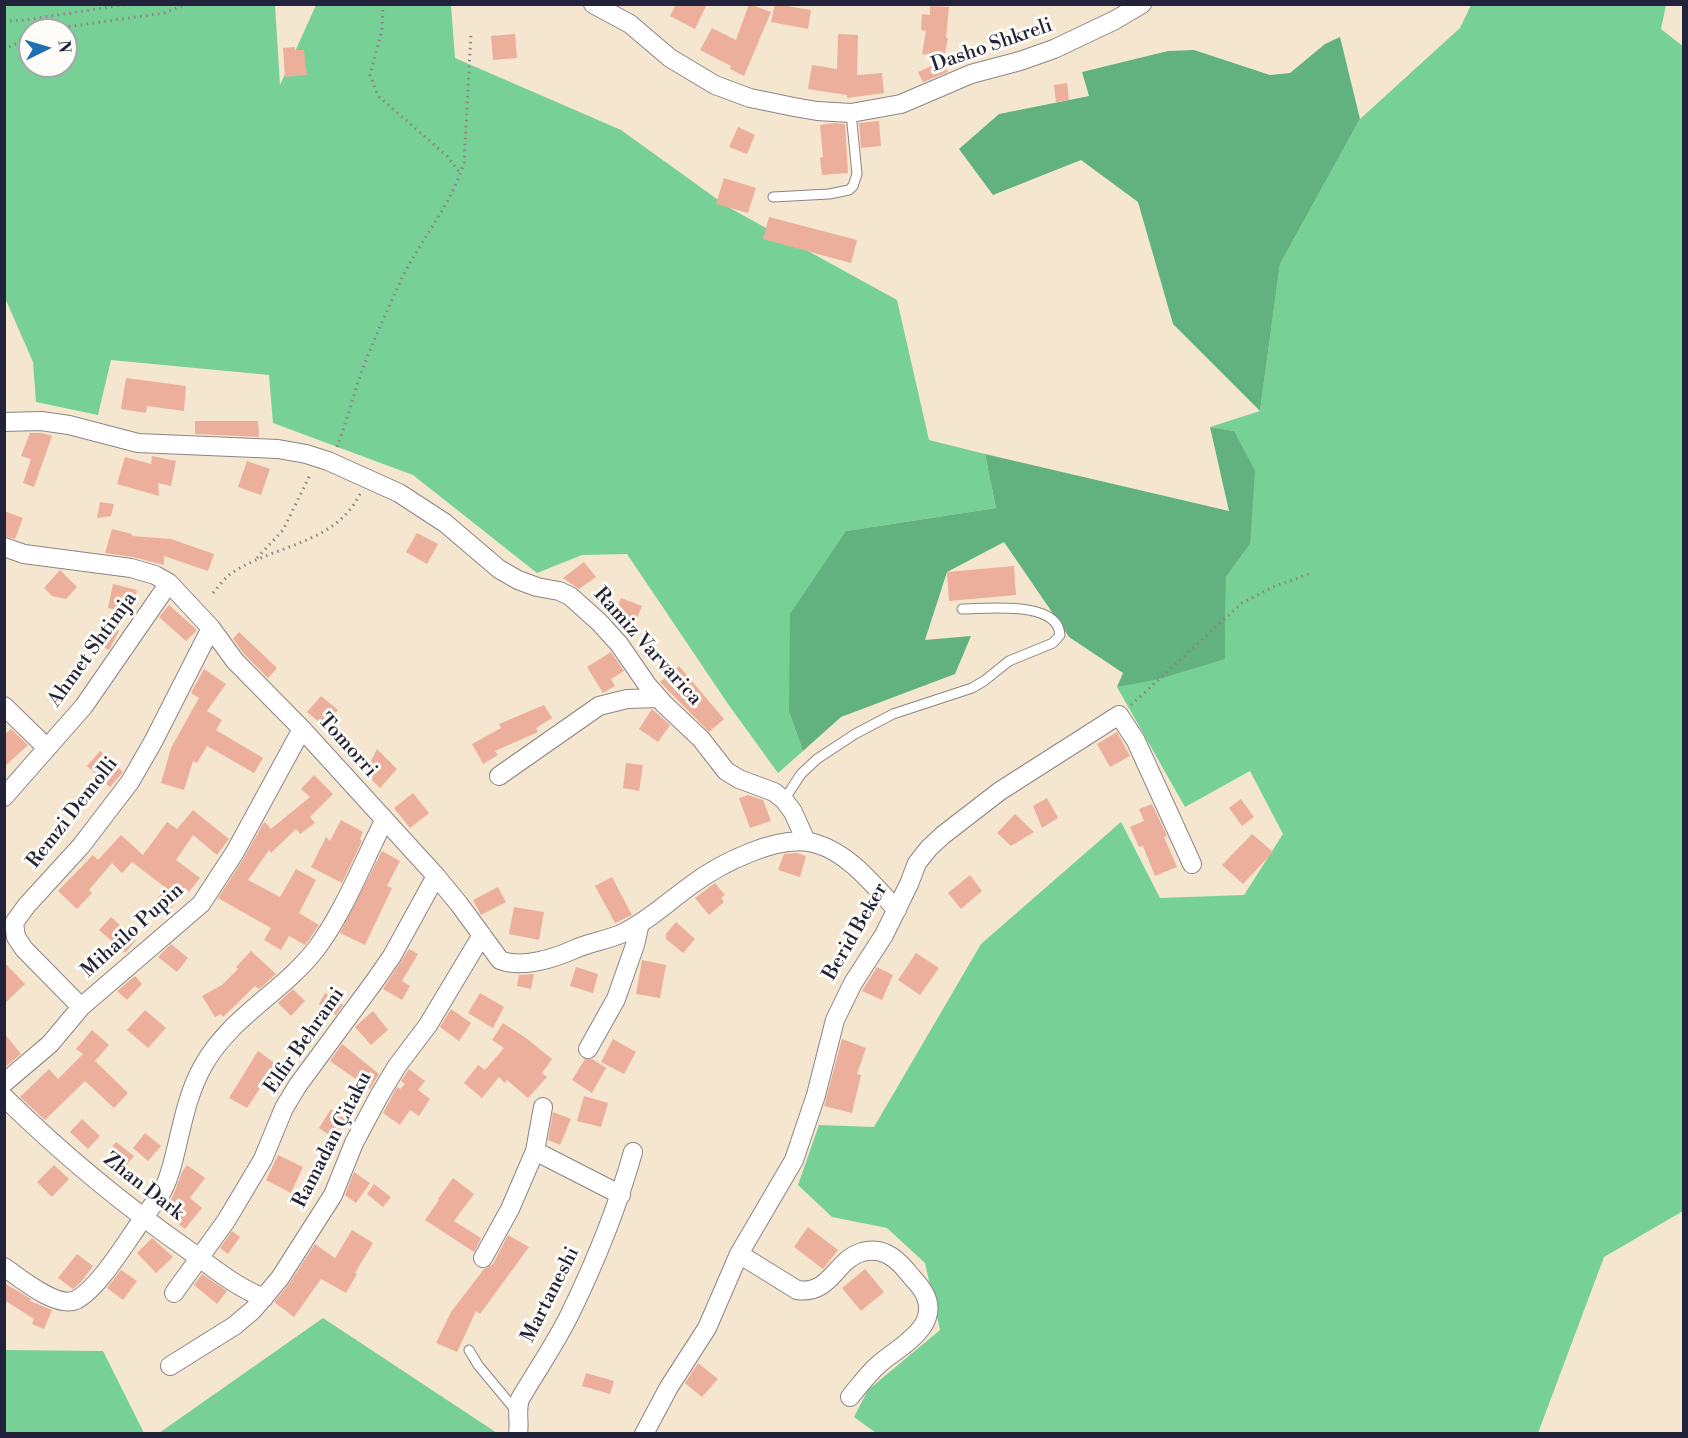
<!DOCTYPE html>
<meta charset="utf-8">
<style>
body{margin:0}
#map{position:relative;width:1688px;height:1438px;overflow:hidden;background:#f5e6cf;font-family:"Libre Bodoni",serif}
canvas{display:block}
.frame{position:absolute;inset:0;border:6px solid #22223b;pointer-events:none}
.north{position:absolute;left:18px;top:18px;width:60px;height:60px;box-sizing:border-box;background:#fdfcf7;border:2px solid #a5a5ac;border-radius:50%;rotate:85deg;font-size:16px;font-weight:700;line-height:24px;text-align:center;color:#22223b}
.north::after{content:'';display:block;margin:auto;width:21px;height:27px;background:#1f6fb2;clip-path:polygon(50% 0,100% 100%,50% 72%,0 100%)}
</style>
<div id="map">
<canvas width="1688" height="1438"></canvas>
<div class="frame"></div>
<div class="north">N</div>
</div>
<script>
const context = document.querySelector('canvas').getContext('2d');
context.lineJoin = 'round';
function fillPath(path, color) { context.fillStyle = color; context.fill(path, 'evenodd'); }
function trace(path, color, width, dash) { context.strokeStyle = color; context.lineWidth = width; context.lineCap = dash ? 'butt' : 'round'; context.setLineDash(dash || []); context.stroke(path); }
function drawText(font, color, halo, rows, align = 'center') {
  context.font = font + ' "Libre Bodoni",serif'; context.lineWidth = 6; context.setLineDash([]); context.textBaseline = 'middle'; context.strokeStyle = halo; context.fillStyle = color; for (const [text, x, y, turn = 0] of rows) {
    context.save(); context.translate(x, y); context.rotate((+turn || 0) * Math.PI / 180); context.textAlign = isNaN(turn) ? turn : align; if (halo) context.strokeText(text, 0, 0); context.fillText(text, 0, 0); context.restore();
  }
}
const green = new Path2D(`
 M4 5H275L280 85 316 5H451L455 58 621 130 728 207 897 300 929 440 985 454 996 508 846 531 789 712 803 751 778 773 728 704 627 554 582 555 537 573 413 475 273 423 269 375 111 360 98 415 36 402 33 362 5 298ZM30 30H66V66H30Z
 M1471 5H1666L1661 29 1684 47 1683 1211 1604 1257 1538 1433H876L854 1417 868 1390 940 1330 925 1263 887 1228 832 1217 798 1185 819 1125 874 1127 981 944 1121 822 1160 898 1244 895 1283 834 1250 771 1185 807 1117 687 1225 658 1226 577 1250 544 1234 431 1210 427 1260 411 1280 264 1360 119 1460 28Z
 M323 1318 497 1433H159Z
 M4 1350 103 1351 144 1433H5Z`);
const forest = new Path2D(`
 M1340 37 1360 119 1280 264 1260 411 1173 324 1138 202 1081 160 993 195 959 149 999 114 1089 96 1082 72 1168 51 1194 50 1270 75 1290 73 1325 44Z
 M1210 427 1234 431 1255 471 1250 544 1226 577 1225 659 1159 679 1117 687 1123 673 1069 637 1004 542 947 572 925 640 971 636 955 674 841 717 803 751 789 712 790 614 846 531 996 508 985 454 1229 511Z`);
const building = new Path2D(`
 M676 4H707L695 29 670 16Z
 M749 4 771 12 744 76 730 69 731 66 700 50 712 28 736 40Z
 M775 4 811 10 808 29 771 22Z
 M930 6 949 7 946 38H948L944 58 922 54 926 31 921 30 922 14 930 15Z
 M515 34 517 58 493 60 491 36Z
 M838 34 858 35 857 75 882 73 884 93 847 98V95L808 89 812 65 837 69Z
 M295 47V50H304L307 75 285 77 283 48Z
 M943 61 948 72 923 82 918 72Z
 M1067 83 1069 100 1056 102 1054 85Z
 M879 121 881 146 861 148 859 123Z
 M834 123 845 124 848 173 822 175 820 158 823 157 820 125Z
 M738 127 755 135 747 154 729 147Z
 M724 178 756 188 748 213 716 204Z
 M769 217 857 240 851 263 763 239Z
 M126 378 186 386 184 411 147 406 146 413 121 409Z
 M195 421H258L259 437 195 434Z
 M30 433H42L52 436 34 487 23 483 31 459 21 456Z
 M152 456 176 461 171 486 158 483 159 496 117 484 125 457 151 464Z
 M247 461 270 469 261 495 238 487Z
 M100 502 114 504 111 516 97 518Z
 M4 511 23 518 15 539 4 536Z
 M112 529 132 534V536L171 539 214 554 208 571 164 556V565L133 557 105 553Z
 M417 533 438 544 427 564 406 552Z
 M584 562 596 577 579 589 563 578Z
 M1014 566 1016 595 949 601 947 572Z
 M60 570 77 587 66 599 52 596 44 588Z
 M113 584 137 590 132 613 108 608Z
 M621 598 642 606 634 626 613 618Z
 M169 605 197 630 186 641 159 617Z
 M108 625 119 631 109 650 98 644Z
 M239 632 277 668 268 678 244 654 233 639Z
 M611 652 624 671 611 679 615 686 603 693 587 667Z
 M679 666 724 719 709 732 660 682Z
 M204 669 226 684 207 711 222 720 216 730 263 758 254 773 207 746 197 763 193 761 184 790 161 783 171 748 199 698 191 693Z
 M321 696 338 710 324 726 307 712Z
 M544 705 552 718 536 728 538 732 495 751 498 755 483 764 472 744 501 728 499 724Z
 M652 709 670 725 658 742 639 729Z
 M11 729 28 745 4 767V735Z
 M1117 732 1130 756 1110 767 1097 744Z
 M377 749 397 769 380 788 365 773Z
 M100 751 123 772 110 787 87 766Z
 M626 763 643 765 639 791 623 788Z
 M314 775 333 794 310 817 315 823 300 834 296 829 271 853 269 850 248 880 280 897 296 869 316 880 299 913 319 925 305 945 289 936 281 950 264 940 271 928 218 898 244 858 263 824 265 822 271 829 310 797 301 789Z
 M413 793 429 813 410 828 394 808Z
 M748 795 763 800 771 821 750 828 739 798Z
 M1047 798 1058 818 1042 828 1033 806Z
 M1241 799 1254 817 1242 826 1229 808Z
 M1152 804 1167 836 1164 837 1177 867 1155 876 1143 846 1139 847 1130 827 1144 821 1139 809Z
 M193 810 229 839 217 855 193 835 176 860 200 878 189 892 186 889 168 913 154 903 166 888 132 862 122 873 112 863 89 890 92 893 77 909 58 891 93 855 98 860 121 835 143 855 167 822 177 829Z
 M1015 814 1034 832 1011 846 997 833Z
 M341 820 363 832 360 839 362 841 342 883 311 867 326 837 330 841Z
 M1252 834 1273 852 1243 884 1222 865Z
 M382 851 400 861 387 886 392 888 365 945 340 933Z
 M797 853 806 856 800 877 778 870 784 854Z
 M970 875 982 891 961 909 948 893Z
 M612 877 632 915 615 923 595 886Z
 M715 883 725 895 721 898 724 902 709 915 695 898Z
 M498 887 506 902 481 915 473 900Z
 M514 907 544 912 539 940 509 934Z
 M111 917 136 940 125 953 99 930Z
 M676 922 695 939 683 953 666 939V934Z
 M171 944 188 958 177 972 158 957Z
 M409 949 418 954 402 981 410 986 402 1000 383 989Z
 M251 951 276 974 259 989 255 986 223 1017 221 1014 215 1017 202 996 222 985 238 969 236 967Z
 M916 953 939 968 920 995 898 980Z
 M642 960 666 965 660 998 636 994Z
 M4 962 25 984 4 1004Z
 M576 967 598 974 593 993 570 986Z
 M877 967 893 975 882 1000 862 991Z
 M534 974 531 989 517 986 519 975Z
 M135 976 142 984 127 1000 117 991Z
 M293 989 305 1001 291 1016 278 1003Z
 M325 993 343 1005 336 1015 319 1004Z
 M480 993 504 1007 493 1028 468 1013Z
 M451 1009 471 1023 459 1041 440 1027Z
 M145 1010 166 1028 148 1048 127 1030Z
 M373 1011 388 1030 371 1045 355 1027Z
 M503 1023 526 1038 552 1059 542 1073 547 1077 528 1098 507 1080 505 1083 499 1077 482 1098 464 1083 478 1065 485 1070 504 1048 492 1040Z
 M92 1030 109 1045 95 1061 128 1093 114 1108 85 1081 45 1120 20 1097 49 1069 58 1079 83 1054 76 1049Z
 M4 1033 21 1054 4 1068Z
 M613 1039 636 1052 624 1074 601 1062Z
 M842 1039 866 1048 857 1074 861 1075 852 1113 824 1106Z
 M342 1044 379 1074 370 1089 330 1061Z
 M258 1051 276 1064 247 1108 229 1098Z
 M585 1059H592L606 1068 592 1093 572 1080Z
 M409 1069 425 1081 418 1090 430 1099 419 1116 410 1110 400 1125 383 1113 397 1087 400 1089 405 1084 401 1081Z
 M584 1096 608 1103 601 1127 577 1121Z
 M331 1109 347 1120 335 1139 319 1128Z
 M553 1112 571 1119 560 1145 548 1140Z
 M82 1119 100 1136 88 1149 70 1132Z
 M145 1133 161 1146 148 1161 133 1148Z
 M116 1142 134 1156 124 1168 107 1153Z
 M278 1155 303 1167 291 1193 266 1180Z
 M54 1165 69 1179 52 1197 37 1182Z
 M187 1165 205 1178 190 1198 202 1208 185 1229 162 1211 173 1196 182 1172Z
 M354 1172 370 1183 356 1203 345 1195Z
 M453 1178 474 1194 454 1221 481 1238 474 1252 425 1220 439 1200 438 1199Z
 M374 1184 391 1197 383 1207 367 1194Z
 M808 1227 838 1250 823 1269 794 1247Z
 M352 1230 373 1243 355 1273 357 1274 346 1293 321 1279 294 1317 274 1302 289 1284 315 1244 335 1258Z
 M232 1231 240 1237 228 1254 220 1248Z
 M508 1235 529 1247 480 1314 476 1311 457 1352 436 1343 451 1312 484 1269 493 1264Z
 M152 1238 173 1257 156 1273 137 1253Z
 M77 1254 93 1266 81 1282 73 1289 58 1278Z
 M865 1269 884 1292 861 1311 842 1288Z
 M121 1270 137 1281 123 1300 107 1288Z
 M202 1274 227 1291 217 1304 194 1285Z
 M4 1283 31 1299 30 1301 52 1310 44 1329 32 1324 34 1319 4 1300Z
 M698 1363 718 1379 702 1397 685 1383Z
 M586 1373 614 1381 610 1394 582 1386Z`);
const path = new Path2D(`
 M383 4 382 30 370 75 378 96 447 156 460 173
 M4 21 26 20 129 4
 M45 30 164 13 187 4
 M4 50 30 36
 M337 447C348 418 355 388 366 360 377 333 389 306 401 280 421 239 450 207 464 163L471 33
 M257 558 283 530 311 473
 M213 593C218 587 223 580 229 575 263 550 319 545 347 513 352 508 356 501 360 494
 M1131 705 1242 603 1273 587 1309 574`);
const lane = new Path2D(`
 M773 197 829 194 849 190 853 186 857 174 851 113
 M784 800 801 774 817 759 855 734 893 714 972 688 984 681 1009 661 1053 643 1060 635C1058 600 987 609 962 609
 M469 1350 478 1365 517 1412`);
const street = new Path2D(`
 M593 4 630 24 670 58 715 85 750 98 794 107 817 111 851 113 901 104 971 74 1020 61 1054 49 1115 20 1142 4
 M4 422 41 421 69 425 138 443 278 449 306 454 328 461 399 493 445 523 499 569 518 580 537 587 559 591 570 596 599 622 619 644 648 686 664 704 701 739 726 771 739 779 774 792 784 800 793 812 806 841
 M4 547 24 554 131 568 155 575 169 583 211 628 235 661 302 729 436 876 459 904 500 960C522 969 555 958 575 949 591 942 608 940 623 933 648 921 668 902 690 886 719 864 781 832 817 844 850 854 874 886 897 910
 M4 706 46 747
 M499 776 599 706 627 699 658 698
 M4 797 84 706 169 583
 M81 1007 24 949 16 937 14 923 27 905 81 846 130 782 153 742 211 628
 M588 1049 616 999 635 945 640 923
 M4 1083 50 1044 81 1007 201 904 235 852 302 729
 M4 1097C62 1154 125 1206 191 1252 215 1269 236 1287 264 1298
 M535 1151 543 1107
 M739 1254 797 1290C831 1295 835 1260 862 1252 881 1247 894 1256 906 1270 911 1277 919 1284 923 1291 944 1326 898 1347 878 1365 867 1375 859 1386 850 1397
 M483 1258 510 1209 535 1151 621 1195
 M4 1267C20 1278 57 1309 76 1300 99 1288 126 1242 142 1220 148 1210 157 1201 163 1190 166 1184 169 1176 171 1169 181 1134 185 1098 203 1066 230 1017 283 992 316 949 344 912 363 862 384 821
 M174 1293 226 1221 263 1159 284 1108 298 1085 374 982 392 956 436 876
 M170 1366 234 1326 253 1310 280 1278 333 1195 354 1143 379 1096 397 1066 428 1025 482 935
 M518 1434C520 1422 516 1411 520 1399 536 1372 555 1344 569 1316 595 1263 617 1209 633 1152
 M644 1434 669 1387 707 1328 739 1254 794 1160 816 1095 835 1020 853 983 884 935 909 884 917 863 929 848 943 835 1000 791 1119 715 1136 741 1192 864`);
const streetNames = [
 ["Dasho Shkreli",992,46,-19],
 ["Ramiz Varvarica",647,647,48],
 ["Ahmet Shtimja",93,650,-54],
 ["Tomorri",347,746,48],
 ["Remzi Demolli",73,813,-52],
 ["Mihailo Pupin",133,931,-42],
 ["Berid Beker",856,932,-60],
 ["Elfir Behrami",305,1041,-55],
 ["Ramadan Çitaku",333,1140,-63],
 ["Zhan Dark",143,1187,38],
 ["Martaneshi",551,1295,-63]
];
fillPath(green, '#77d096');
fillPath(forest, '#61b27f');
fillPath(building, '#ecaf9b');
trace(lane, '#8c8485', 11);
trace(street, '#8c8485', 20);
trace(path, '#8c8485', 3, [1.5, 4.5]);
trace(lane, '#fff', 9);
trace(street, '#fff', 18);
drawText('20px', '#22223b', '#fdfcf7', streetNames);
</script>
